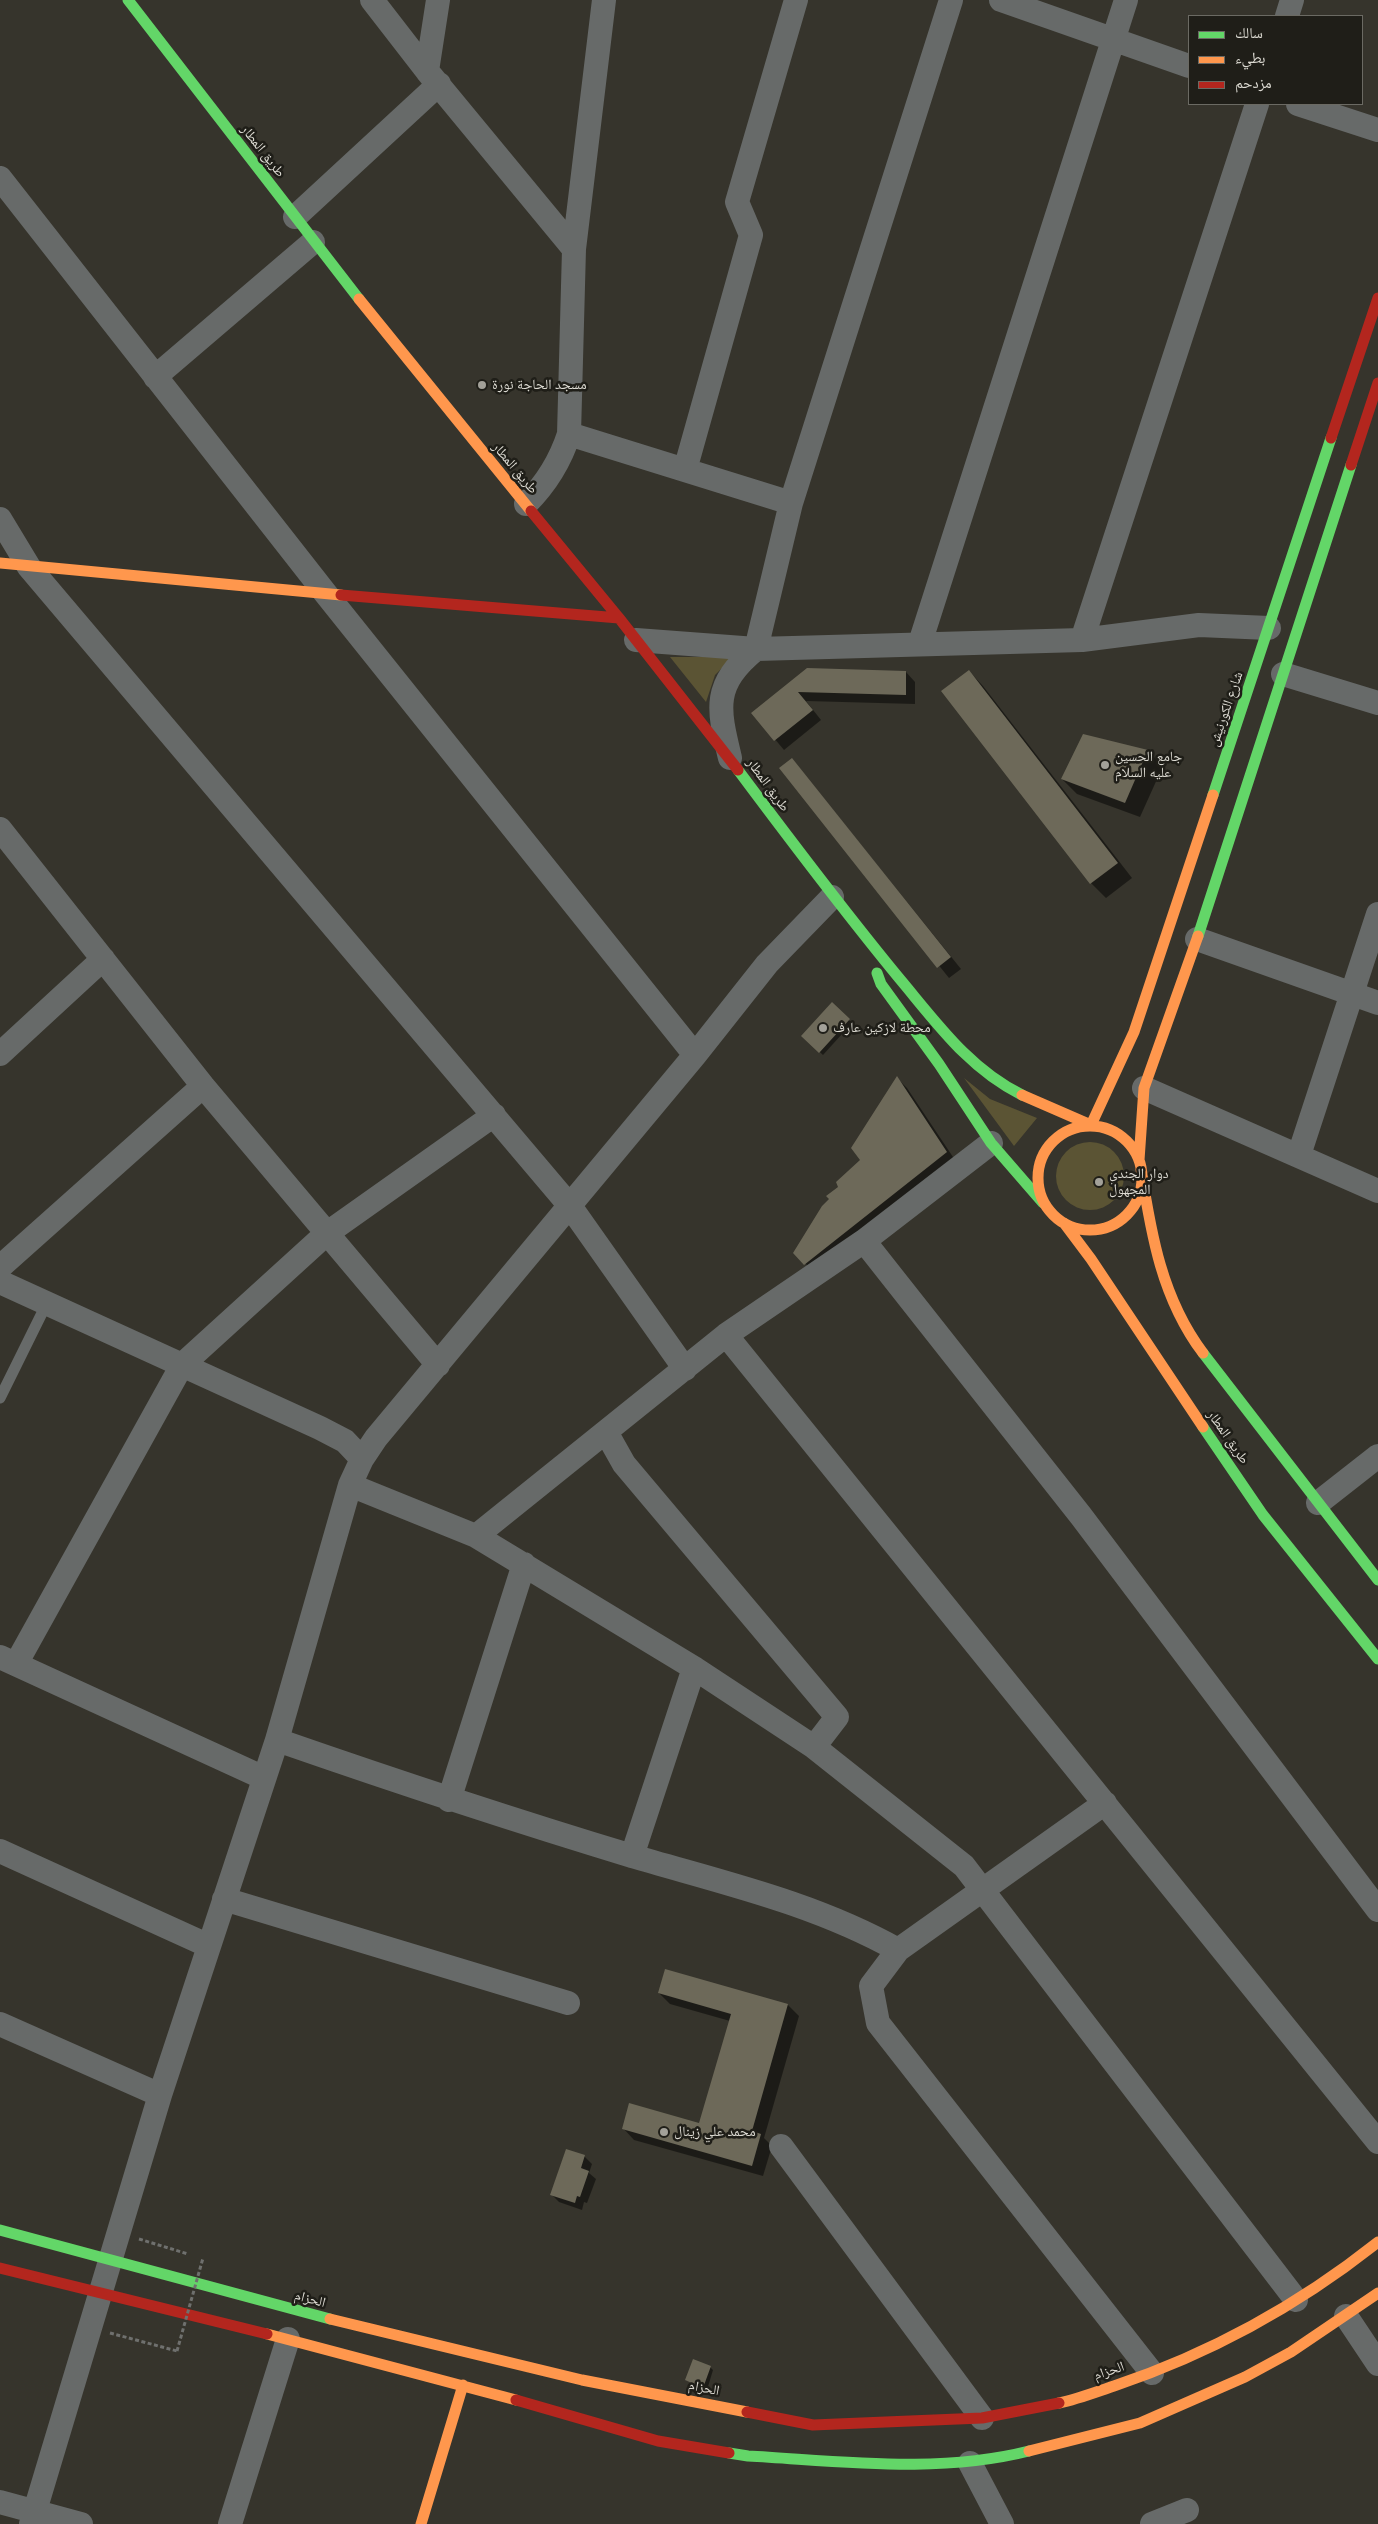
<!DOCTYPE html>
<meta charset="utf-8">
<style>
body{margin:0}
#map{position:relative;width:1378px;height:2524px;overflow:hidden;background:#36342c;font-family:Raleway,"Noto Naskh Arabic",sans-serif}
canvas{display:block}
.legend{position:absolute;left:1188px;top:15px;width:175px;height:90px;box-sizing:border-box;background:#1f1e18;border:1px solid #6b6a63;margin:0;padding:6px 9px;list-style:none;font-size:15px;color:#dddbd3}
.legend li{display:flex;align-items:center;gap:10px;height:25px}
.legend b{width:25px;border:1px solid #6b6a63}
</style>
<div id="map">
<canvas width="1378" height="2524"></canvas>
<ul class="legend">
<li><b style="height:6px;background:#63d668"></b>سالك</li>
<li><b style="height:6px;background:#ff974d"></b>بطيء</li>
<li><b style="height:6px;background:#b3261e"></b>مزدحم</li>
</ul>
</div>
<script>
const context = document.querySelector('canvas').getContext('2d');
context.lineJoin = 'round';
function fillPath(path, color) { context.fillStyle = color; context.fill(path, 'evenodd'); }
function trace(path, color, width, dash) { context.strokeStyle = color; context.lineWidth = width; context.lineCap = dash ? 'butt' : 'round'; context.setLineDash(dash || []); context.stroke(path); }
function drawText(font, color, halo, rows, align = 'center') {
  context.font = font + ' Raleway,"Noto Naskh Arabic",sans-serif'; context.lineWidth = 5; context.setLineDash([]); context.textBaseline = 'middle'; context.strokeStyle = halo; context.fillStyle = color; for (const [text, x, y, turn = 0] of rows) {
    context.save(); context.translate(x, y); context.rotate((+turn || 0) * Math.PI / 180); context.textAlign = isNaN(turn) ? turn : align; if (halo) context.strokeText(text, 0, 0); context.fillText(text, 0, 0); context.restore();
  }
}
const green = new Path2D(`
 M670 657H733L715 675 706 702Z
 M964 1078 990 1099 1037 1118 1014 1146Z
 M1056 1176a34 34 0 1 1 68 0a34 34 0 1 1-68 0Z`);
const shadow = new Path2D(`
 M808 669 906 672 915 682V704L806 701 821 720 784 750 753 713Z
 M969 671 983 686 1132 878 1106 898 1091 883 943 692Z
 M1084 736 1148 751 1163 766 1140 817 1077 794 1062 779Z
 M792 759 961 969 949 978 780 768Z
 M832 1004 852 1023 823 1055 803 1036Z
 M897 1078 907 1088 957 1163 816 1275 795 1252 840 1187 862 1160Z
 M665 1970 788 2005 799 2016 764 2138 772 2146 763 2176 634 2140 623 2128 700 2125 730 2021 670 2004 659 1993Z
 M566 2150 585 2157 592 2164 589 2173 596 2179 587 2203 584 2202 582 2210 559 2202 551 2194Z
 M710 2367 713 2370 707 2390 686 2380Z`);
const building = new Path2D(`
 M807 668 906 671V695L798 692 813 710 774 741 751 713Z
 M969 670 1118 863 1090 884 941 691Z
 M1083 734 1148 750 1125 803 1061 779Z
 M792 758 951 957 937 968 779 768Z
 M832 1002 850 1019 819 1053 801 1036Z
 M897 1076 947 1152 804 1265 793 1253 822 1206 829 1199 826 1196 838 1187 836 1182 860 1160 851 1148Z
 M665 1969 788 2004 752 2131 761 2134 752 2166 622 2129 629 2103 699 2123 731 2014 658 1993Z
 M566 2149 585 2155 581 2168 589 2171 580 2197 577 2196 575 2203 550 2195Z
 M693 2359 711 2366 703 2388 685 2380Z`);
const path = new Path2D(`
 M139 2239 188 2254
 M110 2333 177 2351`);
const lane = new Path2D(`
 M0 1398 47 1303`);
const street = new Path2D(`
 M372 0 427 71 574 249
 M1001 0 1189 66
 M1287 16 1292 0
 M427 71 438 0
 M1298 104 1378 130
 M0 178 326 594 695 1055
 M295 217 439 84
 M155 377 313 242
 M569 434 791 503
 M685 470 751 235 737 202 796 0
 M526 504C547 483 560 462 569 434L574 249 604 0
 M0 519 29 567 570 1206 685 1369
 M636 640 756 649 1082 640 1199 625 1269 628
 M1082 640 1257 104
 M920 643 1126 0
 M1283 674 1378 703
 M730 758C718 708 712 685 756 649L791 503 951 0
 M0 829 203 1086 438 1365
 M1197 939 1378 1003
 M0 1054 103 959
 M1144 1088 1378 1191
 M1299 1155 1378 914
 M864 1241 1081 1516 1378 1910
 M0 1267 203 1086
 M0 1282 320 1428 345 1441 362 1459
 M726 1335 1378 2142
 M606 1432 624 1464 837 1717 814 1747
 M350 1485 476 1536 694 1668 814 1747 964 1866 1296 2300
 M1318 1503 1378 1456
 M476 1536 726 1335 864 1241 991 1143
 M0 1657 264 1778
 M16 1664 182 1365 326 1234 494 1115
 M277 1740C395 1781 513 1820 632 1856 724 1883 814 1903 898 1950
 M449 1800 524 1564
 M1105 1803 898 1950 871 1986 878 2023 1152 2373
 M0 1851 209 1946
 M632 1856 694 1668
 M224 1899 568 2003
 M0 2024 160 2095
 M781 2146 982 2418
 M1346 2316 1378 2364
 M970 2463 1002 2524
 M0 2502 81 2524
 M31 2524 160 2095 277 1740 350 1485 362 1459 376 1438 695 1055 767 964 832 897
 M230 2524 288 2339
 M1152 2524 1187 2510`);
const fast = new Path2D(`
 M128 0 359 299
 M738 770C791 841 843 910 899 978 936 1022 969 1069 1022 1095
 M1213 795 1331 438
 M1198 936 1351 465
 M877 973 881 984 939 1064 991 1143 1043 1203
 M1203 1353 1378 1580
 M1203 1427 1263 1515 1378 1659
 M0 2230 330 2319
 M729 2453 748 2456C841 2461 938 2474 1029 2451`);
const slow = new Path2D(`
 M359 299 531 511
 M0 563 341 595
 M1022 1095 1091 1125
 M1091 1125 1134 1032 1213 795
 M1038 1178a52 52 0 1 1 104 0a52 52 0 1 1-104 0Z
 M1139 1160 1144 1088 1198 936
 M1141 1169C1151 1234 1162 1299 1203 1353
 M1064 1223 1091 1259 1203 1427
 M330 2319 582 2380 747 2412
 M267 2334 516 2400
 M1059 2403C1078 2399 1096 2392 1114 2386 1209 2354 1300 2304 1378 2242
 M1029 2451 1140 2423 1245 2377 1291 2352 1378 2293
 M421 2524 463 2385`);
const jam = new Path2D(`
 M1331 438 1378 298
 M1351 465 1378 383
 M531 511 619 618 738 770
 M341 595 619 618
 M0 2268 267 2334
 M516 2400 658 2441 729 2453
 M747 2412 813 2425 982 2418 1059 2403`);
const pathBridge = new Path2D(`
 M177 2351 203 2258`);
const markers = [
 [482,385,5,"#a3a199"],
 [1105,765,5,"#a3a199"],
 [823,1028,5,"#a3a199"],
 [1099,1182,5,"#a3a199"],
 [664,2132,5,"#a3a199"]
];
const streetNames = [
 ["طريق المطار",263,151,52],
 ["طريق المطار",515,468,50],
 ["شارع الكورنيش",1226,709,-71],
 ["طريق المطار",768,785,54],
 ["طريق المطار",1228,1437,55],
 ["الحزام",310,2299,15],
 ["الحزام",1109,2371,-19],
 ["الحزام",704,2388,11]
];
const poiNames = [
 ["مسجد الحاجة نورة",492,385],
 ["جامع الحسين",1115,757],
 ["عليه السلام",1115,773],
 ["محطة لازكين عارف",833,1028],
 ["دوار الجندي",1109,1174],
 ["المجهول",1109,1190],
 ["محمد علي زينال",674,2132]
];
fillPath(green, '#5b5434');
fillPath(shadow, '#0007');
fillPath(building, '#6d6959');
trace(path, '#6f706e', 3, [4, 2.5]);
trace(lane, '#676a69', 11);
trace(street, '#676a69', 24);
trace(fast, '#63d668', 11);
trace(slow, '#ff974d', 11);
trace(jam, '#b3261e', 11);
trace(pathBridge, '#6f706e', 3, [4, 2.5]);
for (const [x, y, r, color] of markers) { const dot = new Path2D(); dot.arc(x, y, r, 0, 2 * Math.PI); context.fillStyle = color; context.fill(dot); trace(dot, '#1f1e18', 2); }
drawText('14px', '#dddbd3', '#1f1e18', streetNames);
drawText('14px', '#dddbd3', '#1f1e18', poiNames, 'left');
</script>
